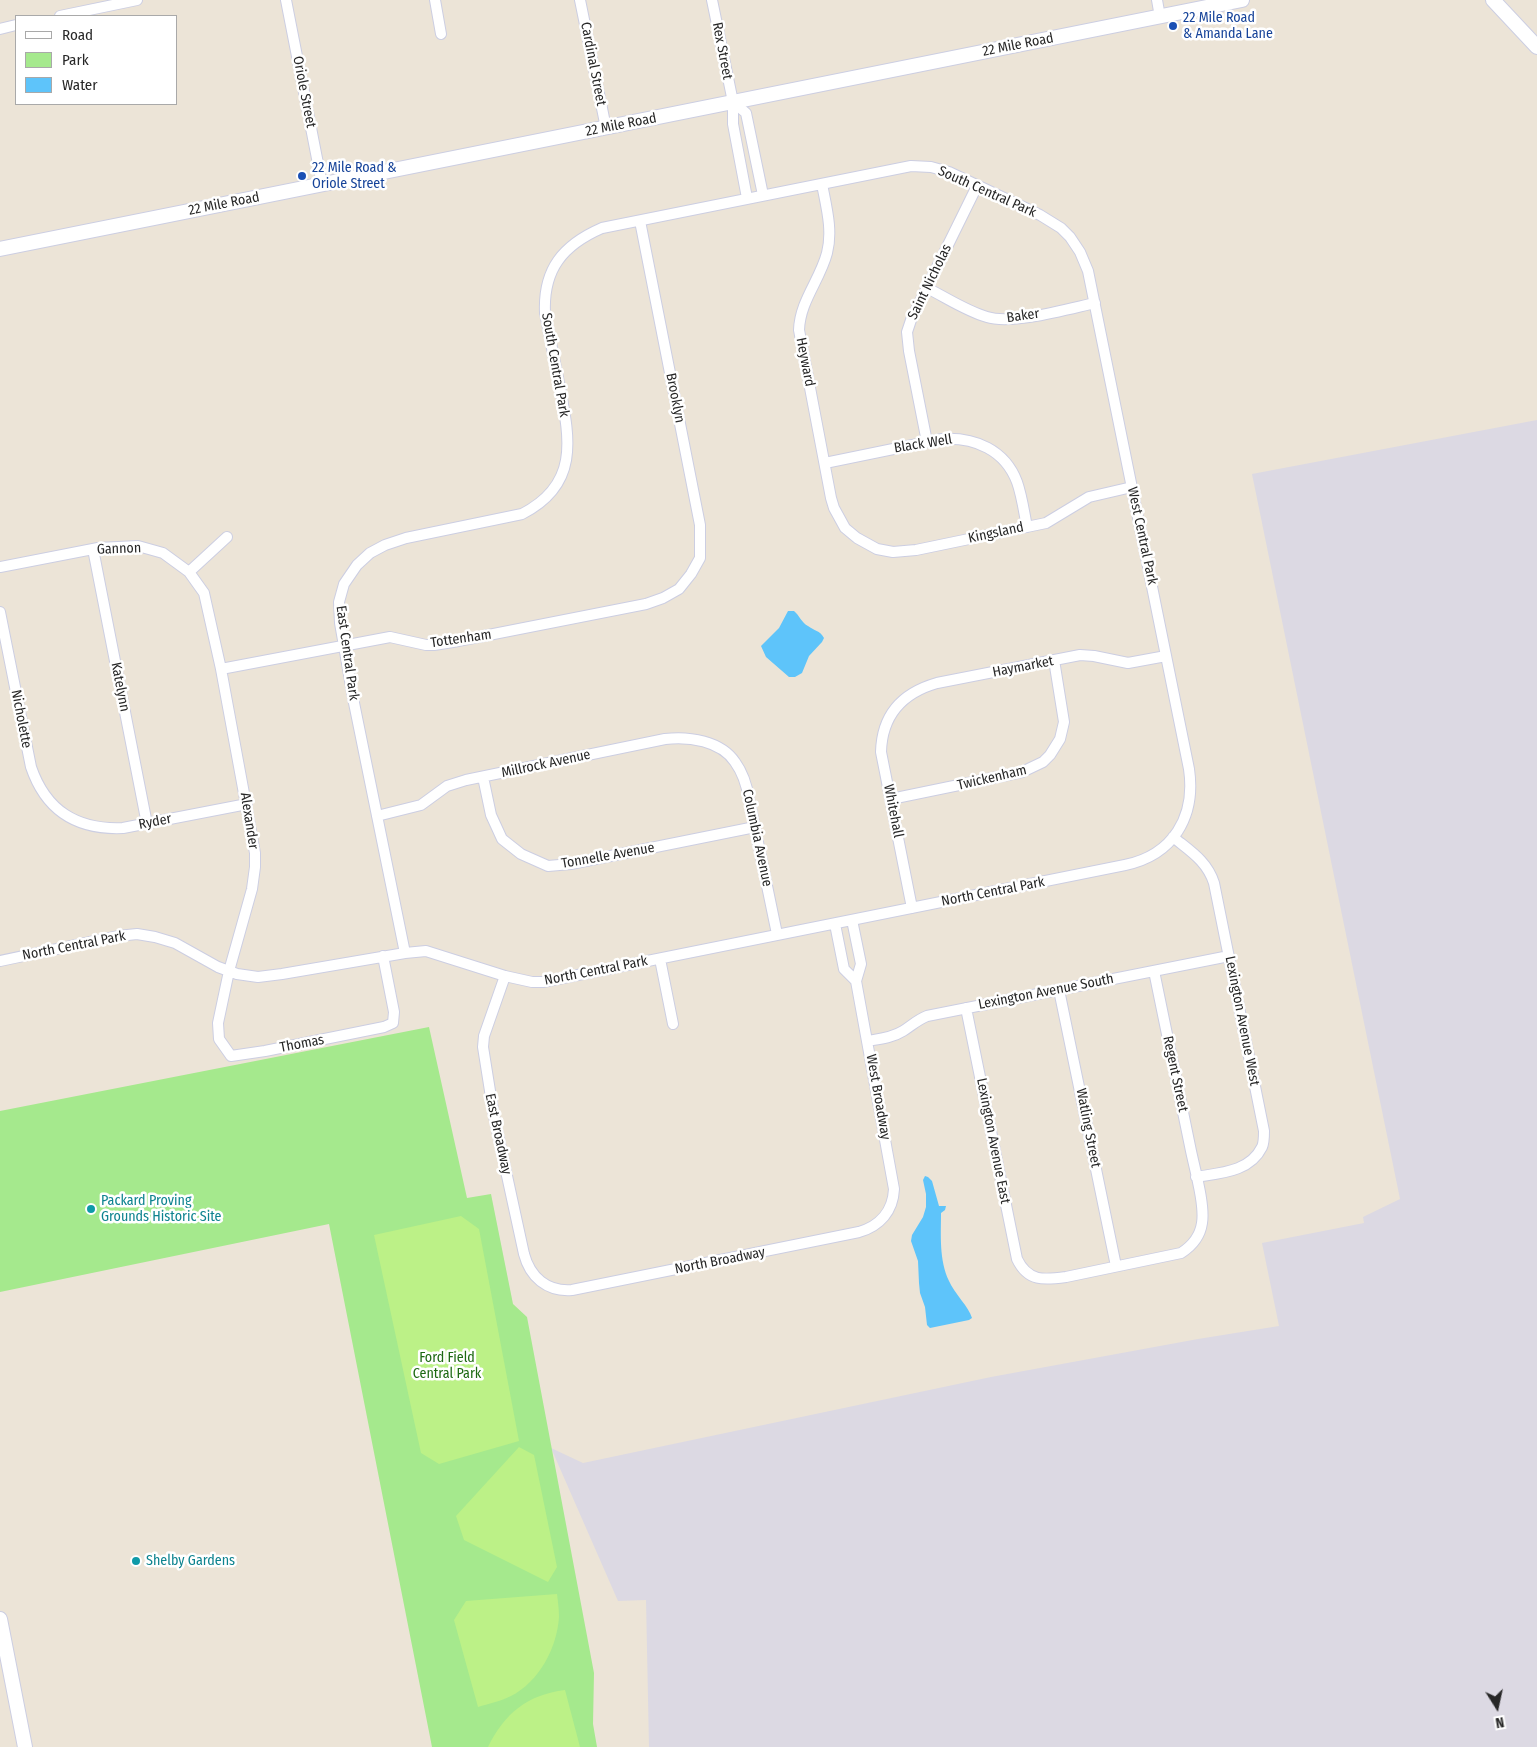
<!DOCTYPE html>
<style>
body{margin:0}
#map{position:relative;width:1537px;height:1747px;overflow:hidden;background:#ece4d7;font-family:"Fira Sans Condensed",sans-serif}
canvas{display:block}
.legend{position:absolute;left:15px;top:15px;width:162px;height:90px;box-sizing:border-box;background:#fff;border:1px solid #a9a9a9;margin:0;padding:6px 9px;list-style:none;font-size:15px;color:#272727}
.legend li{display:flex;align-items:center;gap:10px;height:25px}
.legend b{width:25px;border:1px solid #a9a9a9}
.north{position:absolute;left:1472px;top:1682px;width:50px;height:50px;-webkit-text-stroke:4px #fff;paint-order:stroke;rotate:170deg;font-size:14px;font-weight:700;line-height:20px;text-align:center;color:#272727}
.north::after{content:'';display:block;margin:auto;width:18px;height:22px;background:#272727;clip-path:polygon(50% 0,100% 100%,50% 72%,0 100%)}
</style>
<div id="map">
<canvas width="1537" height="1747"></canvas>
<ul class="legend">
<li><b style="height:6px;background:#fff"></b>Road</li>
<li><b style="height:14px;background:#a5e98d"></b>Park</li>
<li><b style="height:14px;background:#5ec4fa"></b>Water</li>
</ul>
<div class="north">N</div>
</div>
<script>
const context = document.querySelector('canvas').getContext('2d');
context.lineJoin = 'round';
function fillPath(path, color) { context.fillStyle = color; context.fill(path, 'evenodd'); }
function trace(path, color, width, dash) { context.strokeStyle = color; context.lineWidth = width; context.lineCap = dash ? 'butt' : 'round'; context.setLineDash(dash || []); context.stroke(path); }
function drawText(font, color, halo, rows, align = 'center') {
  context.font = font + ' "Fira Sans Condensed",sans-serif'; context.lineWidth = 5; context.setLineDash([]); context.textBaseline = 'middle'; context.strokeStyle = halo; context.fillStyle = color; for (const [text, x, y, turn = 0] of rows) {
    context.save(); context.translate(x, y); context.rotate((+turn || 0) * Math.PI / 180); context.textAlign = isNaN(turn) ? turn : align; if (halo) context.strokeText(text, 0, 0); context.fillText(text, 0, 0); context.restore();
  }
}
const industrial = new Path2D(`
 M1537 420V1747H649L646 1600 618 1601 551 1448 583 1463 991 1377 1198 1339 1279 1326 1262 1243 1364 1223 1363 1217 1400 1199 1252 474Z`);
const green = new Path2D(`
 M429 1027 467 1198 491 1194 513 1304 527 1317 594 1673 593 1724 597 1747H432L329 1224 0 1292V1111Z`);
const pitch = new Path2D(`
 M461 1216 479 1229 519 1441 439 1464 421 1453 374 1235Z
 M519 1447 534 1455 557 1567 548 1582 464 1540 456 1516Z
 M557 1594C558 1602 559 1610 559 1617 557 1648 539 1682 511 1696 501 1701 488 1704 478 1707L454 1620 466 1601Z
 M565 1690 580 1747H488C505 1713 527 1695 565 1690Z`);
const water = new Path2D(`
 M788 611H794C799 615 802 623 808 626 814 631 820 630 824 638L822 642 809 656 802 673 795 677H789L766 657 761 646 779 628Z
 M925 1176 928 1177 932 1181 939 1206H946L945 1210 941 1213C941 1235 939 1260 949 1281 954 1293 969 1307 972 1318L969 1320 930 1328 927 1325 925 1307 920 1293 919 1283 918 1261 911 1241 912 1235 923 1217 926 1207V1194L923 1180Z`);
const street = new Path2D(`
 M286 0 322 184
 M435 0 441 34
 M580 0 606 128
 M712 0 733 102V124L747 198
 M1157 0 1160 17
 M60 16 137 0
 M0 29 16 25
 M733 102 746 113 763 195
 M822 184C826 206 833 230 827 253 820 280 800 301 799 330L831 498 834 508 845 528 857 538 877 549 893 552 916 550 1046 523 1089 497 1132 487
 M927 288C947 298 966 311 987 317 1012 325 1068 309 1095 303
 M927 442 909 351 907 332 911 320 977 186
 M825 463 942 439C975 437 1005 450 1017 482 1022 496 1024 512 1027 527
 M93 549 147 824
 M0 567 98 548 138 546 163 553 189 572 204 593 221 669 255 853V867L252 889 229 971 218 1023 219 1039 231 1056 265 1051 384 1027 393 1023 394 1012 383 956
 M189 572 227 537
 M0 612 31 767C46 811 77 830 123 828L247 804
 M221 669 390 637 426 645H434L453 642 646 604 663 598 679 589 691 574 700 558V525L640 221
 M483 777 491 815 502 839 521 854 548 866 571 864 755 827
 M891 799 1022 772 1043 762 1050 755 1060 739 1064 722 1054 660
 M377 816 421 805 447 786 466 780 665 739C689 736 721 741 735 762 743 773 747 786 749 799L777 934
 M1173 837C1190 851 1207 861 1214 883L1264 1131C1264 1136 1264 1143 1262 1147 1250 1172 1220 1173 1196 1177
 M912 908 881 752C882 715 902 693 937 683L1080 655 1094 656 1128 663 1166 656
 M835 924 844 969 856 981
 M660 959 673 1024
 M0 961 118 936 137 934 155 937 175 943 218 967 237 974 258 977 282 974 405 953 426 951 505 976 532 982H543L1125 865C1173 855 1196 817 1189 769L1088 271 1080 252 1070 237 1061 228 1040 215 949 172 931 167 911 166 602 228C563 245 543 269 545 313 550 338 555 363 560 388 570 440 579 485 522 514L406 538 385 545 370 553 357 565 344 584 339 602 340 623 353 698 405 953
 M505 976 484 1036 483 1047 494 1116 524 1254C530 1277 547 1292 572 1290L859 1232C880 1226 893 1211 894 1189L856 981 861 964 852 920
 M1059 990 1116 1266
 M966 1008 1017 1259C1028 1282 1044 1280 1066 1277L1181 1253C1192 1246 1200 1237 1202 1223 1205 1205 1195 1170 1191 1151 1179 1091 1166 1031 1154 971
 M867 1041C879 1039 892 1038 903 1031 911 1026 917 1020 927 1016L1229 956`);
const secondary = new Path2D(`
 M1493 0 1537 47
 M0 249 1242 0
 M0 1619 25 1747`);
const markers = [
 [1173,26,5,"#1a4fb4"],
 [302,176,5,"#1a4fb4"],
 [91,1209,5,"#0f9aa8"],
 [136,1561,5,"#0f9aa8"]
];
const transitNames = [
 ["22 Mile Road",1183,18],
 ["& Amanda Lane",1183,34],
 ["22 Mile Road &",312,168],
 ["Oriole Street",312,184]
];
const streetNames = [
 ["22 Mile Road",1018,45,-11],
 ["Rex Street",722,51,79],
 ["Cardinal Street",593,64,79],
 ["Oriole Street",304,92,79],
 ["22 Mile Road",621,125,-11],
 ["South Central Park",987,192,24],
 ["22 Mile Road",224,204,-11],
 ["Saint Nicholas",930,282,-64],
 ["Baker",1023,316,-8],
 ["Heyward",805,362,79],
 ["South Central Park",555,365,80],
 ["Brooklyn",675,398,79],
 ["Black Well",923,444,-9],
 ["Kingsland",996,533,-12],
 ["West Central Park",1142,536,78],
 ["Gannon",119,549,-2],
 ["Tottenham",461,639,-8],
 ["East Central Park",347,653,82],
 ["Haymarket",1023,667,-11],
 ["Katelynn",120,687,79],
 ["Nicholette",21,719,79],
 ["Millrock Avenue",546,764,-12],
 ["Twickenham",992,778,-13],
 ["Whitehall",893,811,79],
 ["Alexander",249,821,81],
 ["Ryder",155,822,-11],
 ["Columbia Avenue",757,838,78],
 ["Tonnelle Avenue",608,856,-10],
 ["North Central Park",993,892,-11],
 ["North Central Park",74,946,-11],
 ["North Central Park",596,971,-11],
 ["Lexington Avenue South",1046,992,-11],
 ["Lexington Avenue West",1242,1021,79],
 ["Thomas",302,1044,-11],
 ["Regent Street",1175,1074,78],
 ["West Broadway",878,1097,80],
 ["Watling Street",1088,1128,79],
 ["East Broadway",498,1134,78],
 ["Lexington Avenue East",993,1141,79],
 ["North Broadway",720,1261,-11]
];
const cultureNames = [
 ["Packard Proving",101,1201],
 ["Grounds Historic Site",101,1217],
 ["Shelby Gardens",146,1561]
];
const parkNames = [
 ["Ford Field",447,1358],
 ["Central Park",447,1374]
];
fillPath(industrial, '#dcd9e3');
fillPath(green, '#a5e98d');
fillPath(pitch, '#bcf187');
fillPath(water, '#5ec4fa');
trace(street, '#cccee2', 12);
trace(secondary, '#cccee2', 16);
trace(street, '#fff', 10);
trace(secondary, '#fff', 14);
for (const [x, y, r, color] of markers) { const dot = new Path2D(); dot.arc(x, y, r, 0, 2 * Math.PI); context.fillStyle = color; context.fill(dot); trace(dot, '#fff', 2); }
drawText('14px', '#164399', '#fff', transitNames, 'left');
drawText('14px', '#272727', '#fff', streetNames);
drawText('14px', '#0d838f', '#fff', cultureNames, 'left');
drawText('14px', '#1d6912', '#fff', parkNames);
</script>
